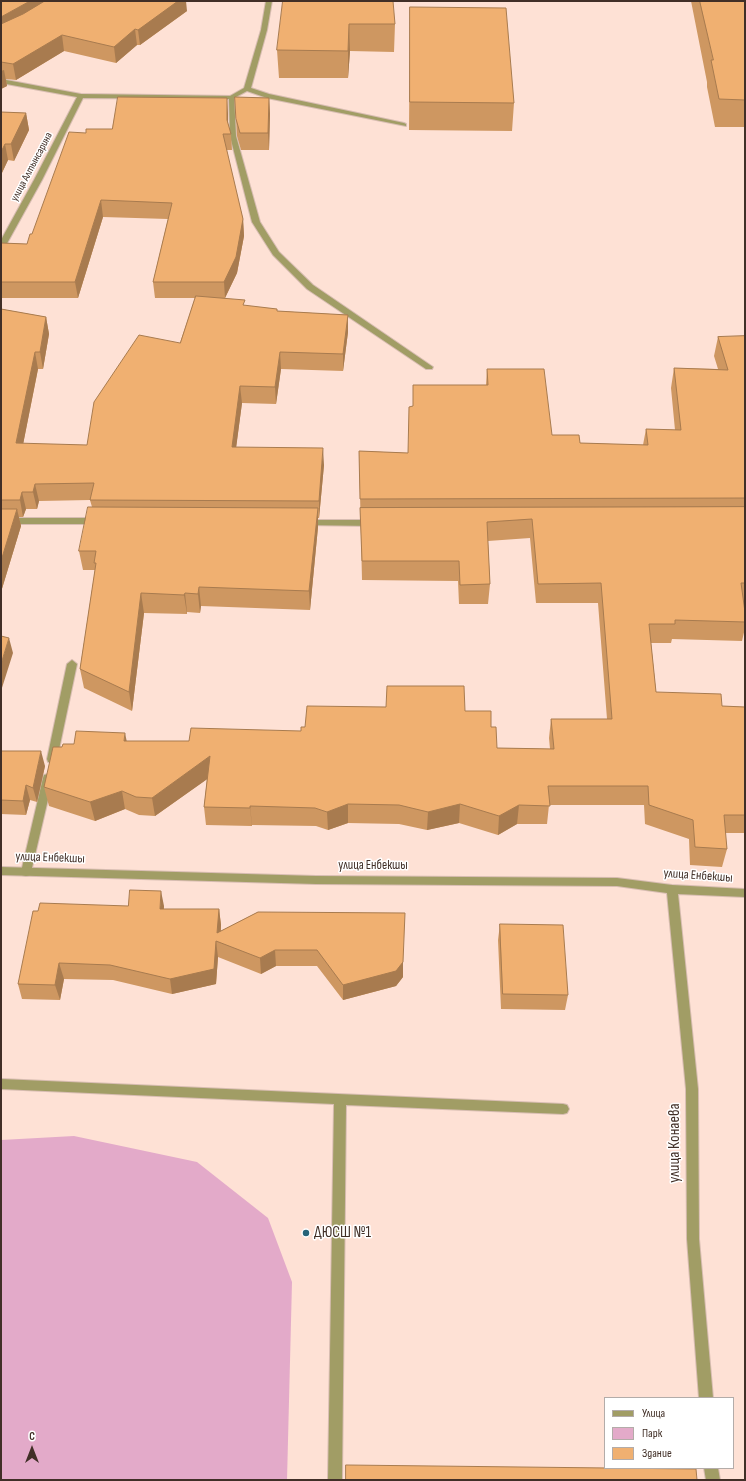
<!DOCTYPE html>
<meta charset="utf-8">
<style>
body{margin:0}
#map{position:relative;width:746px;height:1481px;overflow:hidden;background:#fee1d5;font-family:"Sofia Sans Condensed",sans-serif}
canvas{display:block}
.frame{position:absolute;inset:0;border:2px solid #412f27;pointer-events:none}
.legend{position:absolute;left:604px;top:1397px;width:130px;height:72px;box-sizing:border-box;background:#fff;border:1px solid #b3aca9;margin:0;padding:5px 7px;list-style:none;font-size:12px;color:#412f27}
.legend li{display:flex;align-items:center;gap:8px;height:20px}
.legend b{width:20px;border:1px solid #b3aca9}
.north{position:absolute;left:12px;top:1429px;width:40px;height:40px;-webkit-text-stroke:3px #fff;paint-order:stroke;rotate:0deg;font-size:11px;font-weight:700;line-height:16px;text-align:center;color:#412f27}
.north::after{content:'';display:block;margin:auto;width:14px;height:18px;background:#412f27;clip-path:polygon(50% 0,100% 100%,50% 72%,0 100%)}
</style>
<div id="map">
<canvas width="746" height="1481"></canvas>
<div class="frame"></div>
<ul class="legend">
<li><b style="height:5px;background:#a19d65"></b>Улица</li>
<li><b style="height:11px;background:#e3aac9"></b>Парк</li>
<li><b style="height:11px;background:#f0b071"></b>Здание</li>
</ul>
<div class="north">С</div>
</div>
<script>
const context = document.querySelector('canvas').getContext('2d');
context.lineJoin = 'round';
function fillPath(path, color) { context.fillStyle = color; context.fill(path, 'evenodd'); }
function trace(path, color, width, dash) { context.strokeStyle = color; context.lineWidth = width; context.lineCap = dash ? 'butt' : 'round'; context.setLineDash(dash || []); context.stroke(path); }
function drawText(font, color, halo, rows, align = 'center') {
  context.font = font + ' "Sofia Sans Condensed",sans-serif'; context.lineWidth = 3; context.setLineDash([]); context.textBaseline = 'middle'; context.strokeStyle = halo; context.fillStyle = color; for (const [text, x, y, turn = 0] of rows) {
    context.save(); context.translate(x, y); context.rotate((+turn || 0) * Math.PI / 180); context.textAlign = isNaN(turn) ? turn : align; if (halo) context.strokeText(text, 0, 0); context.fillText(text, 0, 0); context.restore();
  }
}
const green = new Path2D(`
 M74 1136 197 1162 268 1218 292 1282 287 1480H1V1140Z`);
const lane = new Path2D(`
 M266 1H272L267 30 251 88 269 94 404 123 406 124V126L267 98 247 91 234 98H230V96L244 88 261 30Z
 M72 660 77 664 57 759 56 762H48L47 759 67 664Z
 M48 774 52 775 53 778 31 872 30 875 26 876 22 875 21 872 43 778 44 775Z
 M1 1079 563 1104 567 1105 569 1109 567 1113 563 1114 346 1105 342 1480H328L334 1104 1 1089Z`);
const street = new Path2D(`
 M1 79 81 94 234 96 236 136 260 222 279 252 313 285 433 367 432 369H426L307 289 273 255 252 222 230 136 229 99 83 98 42 180 5 247 1 249V240L34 180 77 97 1 83Z
 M1 518H99L103 521 99 524H1Z
 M305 520H373L377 523 373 526 302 525 301 523 302 521Z
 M1 867 316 876 617 878 672 885 745 889V897L678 894 698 1089 699 1239 713 1398H699L687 1239 686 1089 667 893 617 886 316 884 1 875Z
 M704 1468H718L720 1480H706Z`);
const wall = new Path2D(`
 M1 1 187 11 140 45H137L116 63 64 51 16 80 6 79 7 86 1 89Z
 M283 1 395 24 394 52 350 51 348 78H279L277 50Z
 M691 1H745V127H715L707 87V82Z
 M410 7 514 103 512 131 409 130Z
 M235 97 269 98 270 114 269 150H241L237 136Z
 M1 112 26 113 29 130 14 161 8 160 1 175Z
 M228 114V123L231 134 232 150H226L243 219 244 236 237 273 225 298 245 306 277 309V311L348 315V332L343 371 281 369 276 404 242 403 236 447 324 465 319 518H318V527L310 610 201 606 200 613 187 612V614L144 613 132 711 84 688 80 669 95 570H83L79 551 92 507 90 500 39 501 37 509H26L23 517H19L21 526 1 592V309L46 317 49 334 43 369H38L23 444 87 445 180 343 195 298H155L153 282 168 219 103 217 78 298H1V243L27 244 86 133 112 129Z
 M745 336V603H744L745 612V628L742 641 672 639 671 643H651L656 692 722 706 745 707V833H725L727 849 722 867 690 865 689 839 645 824 644 805H549L547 824H517L498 835 459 823 427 830 399 824 348 823 328 830 316 826 252 825V826L206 825 204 807 207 779 155 816 139 815 125 809 95 821 49 806 44 787 62 747 74 744 127 741H189L301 731 305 727 465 711 491 727 497 748 550 749 549 738 551 719H607L598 603H536L530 538 488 541 490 584 488 604H459L458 581 362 580 359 451 408 453 413 406V385H486L487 369 552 435 580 443 643 445 646 429 675 430 671 388 674 368 718 369 714 356 718 337Z
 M1 751 45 766 37 802 30 800 26 815 1 814Z
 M128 906H164V909H219L221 925V931L258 912 403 977 396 986 343 1000 317 966H276L261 974 218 957 216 984 172 994 113 980 64 979 60 1000 22 999 18 984Z
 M500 924 568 995 565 1010 501 1009 498 940Z`);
const shadedWall = new Path2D(`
 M30 1H61L1 34V17Z
 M170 1H186L187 11 140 45 138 30Z
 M349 24 350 51 348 78V51Z
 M135 29 137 45 116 63 114 47Z
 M62 35 64 51 16 80 13 64Z
 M4 70 7 86 1 89V71Z
 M227 98 228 114V136L227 120Z
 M269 98 270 114 269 150 268 133Z
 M26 113 29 130 14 161 11 144Z
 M5 144 8 160 1 175V152Z
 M101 200 103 217 78 298 75 282Z
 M243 219 244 236 237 273 225 298 224 282Z
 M348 315V332L343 371V354Z
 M46 317 49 334 43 369 40 352Z
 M35 352 38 369 20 460 16 443Z
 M280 352 281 369 276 404 275 387Z
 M240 386 242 403 234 464 232 447Z
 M323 448 324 465 319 518V501Z
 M35 484 39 501 37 509 33 492Z
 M22 492 26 509 23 517 20 500Z
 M318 508V527L310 610 309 591Z
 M17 509 21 526 1 592V561Z
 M199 587 201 606 200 613 198 594Z
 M141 593 144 613 132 711 129 692Z
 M185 593 187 612V614L184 595Z
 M9 638 13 653 1 691V664Z
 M125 733 129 752 124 741Z
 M41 751 45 766 37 802 33 788Z
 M210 756 213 775 155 816 152 798Z
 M26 785 30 800 26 815 23 801Z
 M122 791 125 809 95 821 90 802Z
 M348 804V823L328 830 327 812Z
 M460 804 459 823 427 830 428 812Z
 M519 805 517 824 498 835 499 816Z
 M250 806 252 825V826L250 808Z
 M161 891 164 906 162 924 160 909Z
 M219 909 221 925 220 943 217 933Z
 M216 941 218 957 216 984 172 994 170 979Z
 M275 950 276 966 261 974 260 958Z
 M403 962V977L396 986 343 1000V985Z
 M59 963 64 979 60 1000 55 985Z`);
const building = new Path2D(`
 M1 1H30L1 17Z
 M45 1H178L138 30 135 29 114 47 62 35 13 64 1 62V24L23 14Z
 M283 1H393L395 24H349L348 51 277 50Z
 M700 1H745V100L719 99 711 60H713Z
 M410 7 506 8 514 103 410 102Z
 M118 97 227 98V120L231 134H223L243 219 236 257 224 282H153L172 203 101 200 75 282H1V243L27 244 30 234H32L69 132 86 133V129H112Z
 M235 97 269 98 268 133H240L236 119Z
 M1 112 26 113 11 144H5L1 152Z
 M196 296 245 300 243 305 277 309V311L348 315 343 354 280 352 275 387 240 386 232 447 323 448 319 501 90 500 94 483 35 484 33 492H22L20 500H1V309L46 317 40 352H35L16 443 87 445 94 402 139 335 180 343Z
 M745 336V498L360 499 359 451 408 453 409 407 413 406V385H488L487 369H544L552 435H579L580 443 648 445 646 429 681 430 674 368 728 370 718 337Z
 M88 507 318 508 309 591 199 587 198 594 185 593 184 595 141 593 129 692 80 669 96 563H94L96 551H79Z
 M745 507V583H741L745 612V622L675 620V624H649L656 692 721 694 722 706 745 707V815H724L727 849 695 847 693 820 649 805 648 786H548L550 806 519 805 499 816 460 804 428 812 399 805 348 804 327 812 315 808 250 806V808L204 807 210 756 152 798 136 797 122 791 90 802 44 787 53 747H62L63 744H74L76 731 125 733 124 741H189L191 728 301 731V727H305L307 706 386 707 387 686H464L465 711H491V727H496L497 748 554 749 551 719H612L601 583 538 584 532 519 487 522 490 584 460 585 459 561H362L360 508Z
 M1 509H17L1 561Z
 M1 636 9 638 1 664Z
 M1 751H41L33 788 26 785 23 801 1 800Z
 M130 890 161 891 160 909H219L217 933 258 912 405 913 403 962 396 971 343 985 317 950H275L260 958 216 941 214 969 170 979 110 965 59 963 55 985 18 984 33 911H38L40 903 128 906Z
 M500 924 563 925 568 995 503 994Z
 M346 1465 696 1469 697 1480H346Z`);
const markers = [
 [306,1233,4,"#256379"]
];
const farStreetnames = [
 ["улица Алтынсарина",32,167,-62]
];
const streetNames = [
 ["улица Енбекшы",50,858,2],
 ["улица Енбекшы",373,866],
 ["улица Енбекшы",698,876,4]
];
const nearStreetnames = [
 ["улица Конаева",675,1143,-90]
];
const nearPoinames = [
 ["ДЮСШ №1",314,1233]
];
fillPath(green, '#e3aac9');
trace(lane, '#d8bdb2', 2);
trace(street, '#d8bdb2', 2);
fillPath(lane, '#a19d65');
fillPath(street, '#a19d65');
fillPath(wall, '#ce9761');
fillPath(shadedWall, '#a87b4f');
fillPath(building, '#f0b071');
trace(building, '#a87b4f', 1);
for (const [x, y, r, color] of markers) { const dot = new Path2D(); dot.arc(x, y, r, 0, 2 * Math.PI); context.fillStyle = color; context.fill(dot); trace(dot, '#fff', 1.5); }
drawText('11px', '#412f27', '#fff', farStreetnames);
drawText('13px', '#412f27', '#fff', streetNames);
drawText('16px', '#412f27', '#fff', nearStreetnames);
drawText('16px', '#412f27', '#fff', nearPoinames, 'left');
</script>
